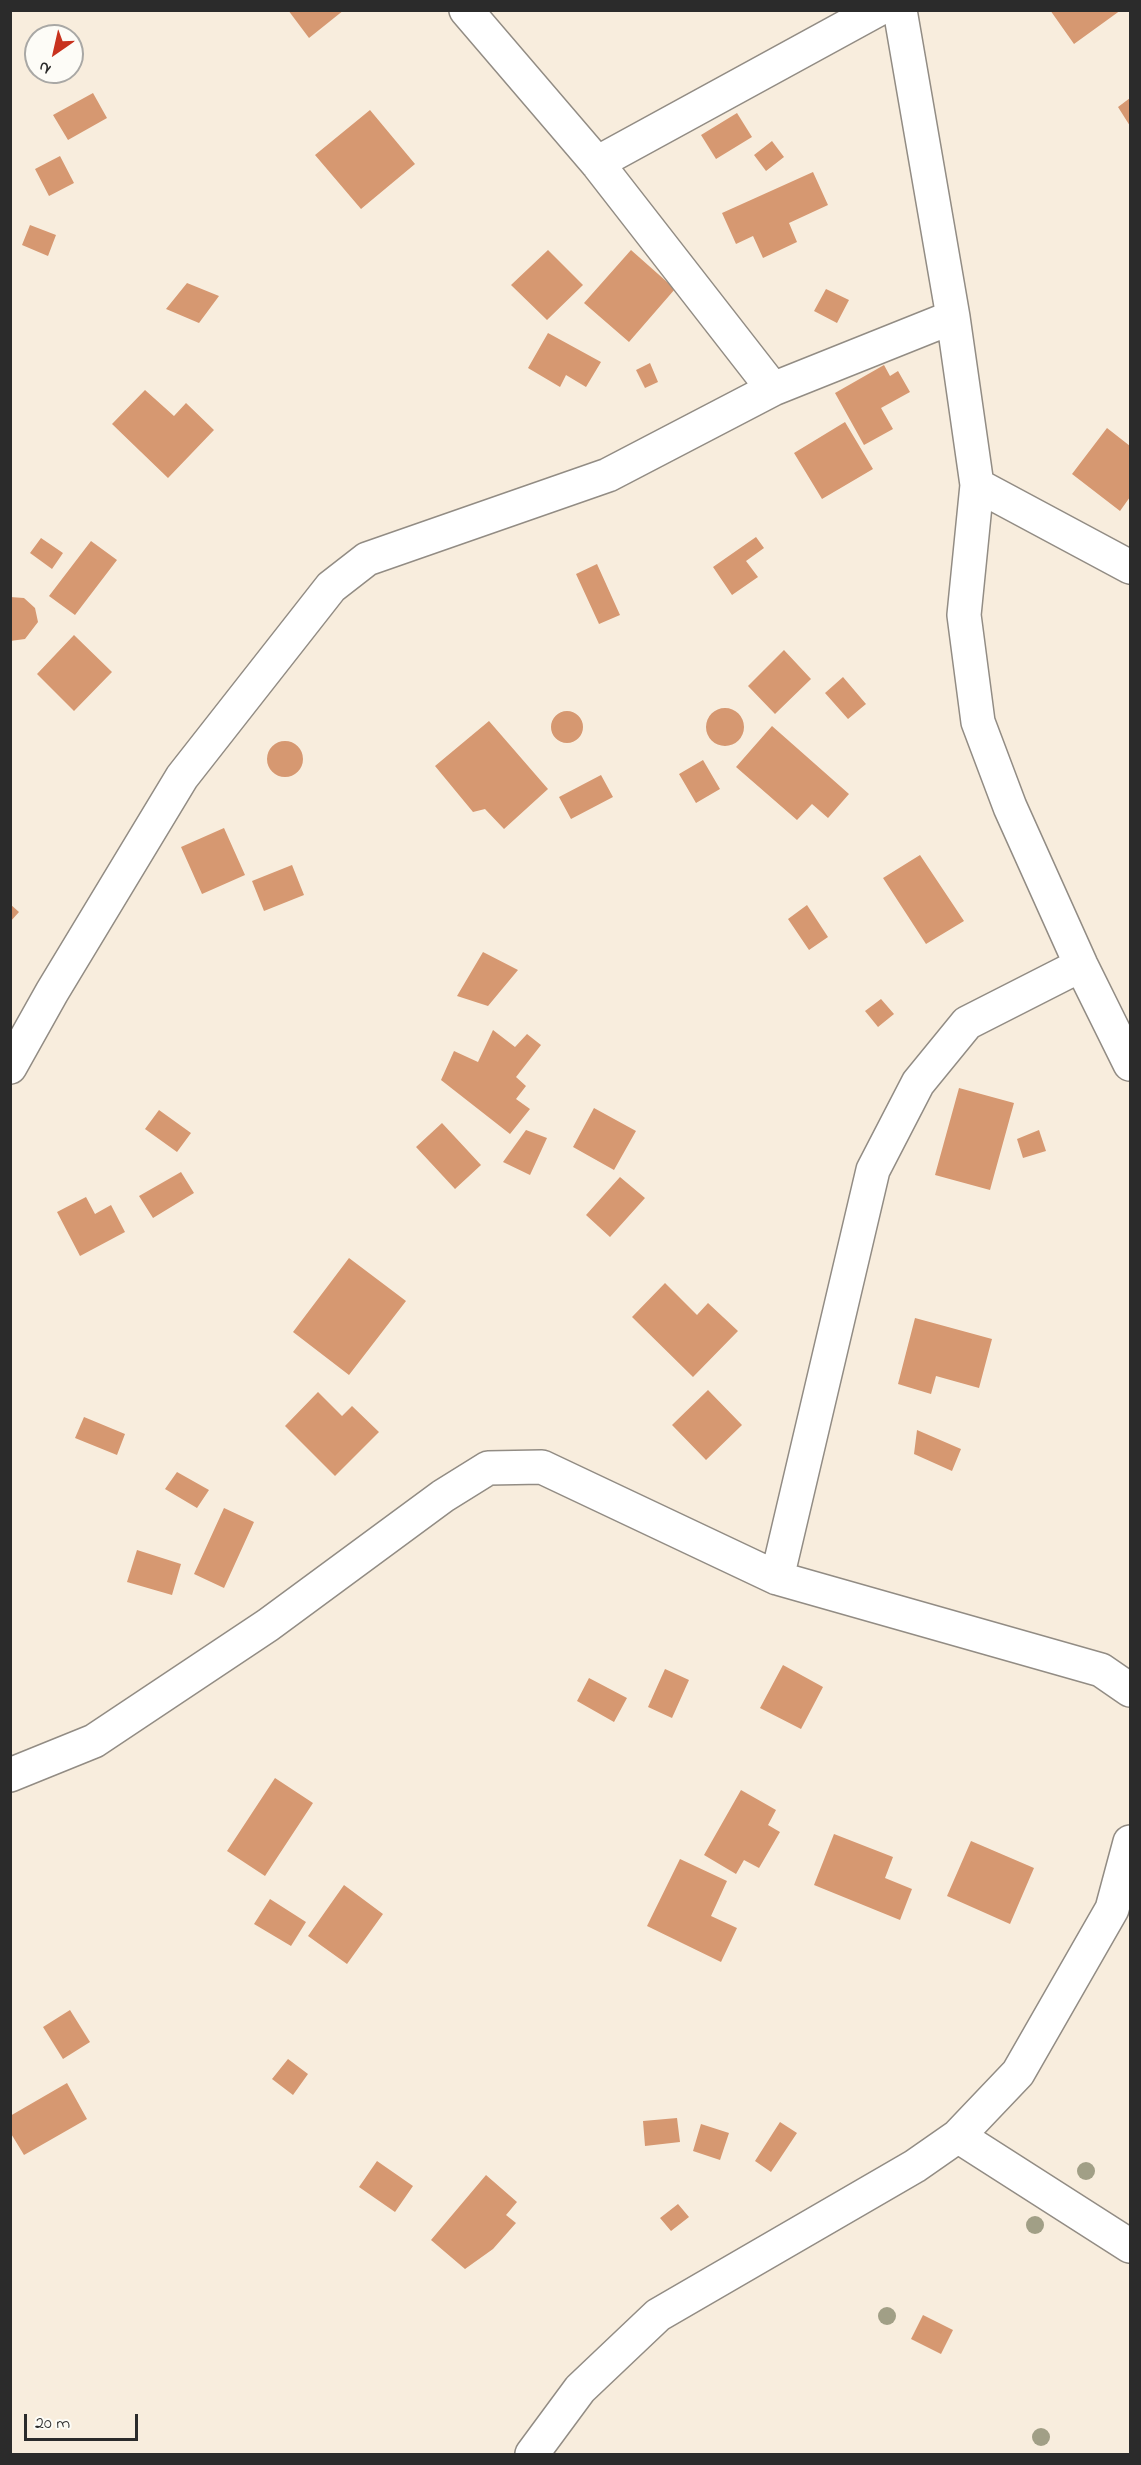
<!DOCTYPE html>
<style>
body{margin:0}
#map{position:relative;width:1141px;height:2465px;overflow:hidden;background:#f8eddd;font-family:"Indie Flower",sans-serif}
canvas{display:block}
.frame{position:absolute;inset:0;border:12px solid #2b2b2b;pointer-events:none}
.north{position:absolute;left:24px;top:24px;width:60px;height:60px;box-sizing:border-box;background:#fdfcf7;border:2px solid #a9a8a5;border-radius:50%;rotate:214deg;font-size:16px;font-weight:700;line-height:24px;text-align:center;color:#2b2b2b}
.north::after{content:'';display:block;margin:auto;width:21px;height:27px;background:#c8321e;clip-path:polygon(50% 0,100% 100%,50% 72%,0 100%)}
.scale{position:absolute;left:24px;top:2414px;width:114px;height:27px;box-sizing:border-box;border:3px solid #2b2b2b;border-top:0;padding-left:8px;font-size:18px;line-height:21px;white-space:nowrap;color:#2b2b2b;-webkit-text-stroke:4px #fdfcf7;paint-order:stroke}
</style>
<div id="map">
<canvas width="1141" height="2465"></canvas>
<div class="frame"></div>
<div class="north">N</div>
<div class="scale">20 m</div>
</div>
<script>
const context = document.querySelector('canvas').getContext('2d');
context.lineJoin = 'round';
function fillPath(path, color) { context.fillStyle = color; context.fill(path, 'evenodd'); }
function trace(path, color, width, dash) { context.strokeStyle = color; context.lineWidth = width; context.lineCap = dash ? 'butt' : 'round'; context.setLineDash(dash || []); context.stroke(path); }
const building = new Path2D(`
 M288 10H344L309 38Z
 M1050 10H1121L1074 44Z
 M93 93 107 118 68 140 53 115Z
 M1130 98V126L1118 107Z
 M370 110 415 164 361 209 315 155Z
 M737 113 752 137 716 159 701 135Z
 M772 141 784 157 766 171 754 155Z
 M60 156 74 183 49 196 35 169Z
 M813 172 828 205 789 223 797 242 763 258 753 236 736 244 722 213Z
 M30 225 56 235 48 256 22 245Z
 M548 250 583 285 547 320 511 285Z
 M631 250 675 289 629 342 584 303Z
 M187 283 219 296 199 323 166 309Z
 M826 289 849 300 837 323 814 311Z
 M548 333 601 362 586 387 566 375 560 387 528 368Z
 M650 363 658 382 645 388 636 370Z
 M884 365 890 376 898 371 910 392 881 408 893 429 864 445 835 393Z
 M145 390 174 416 186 403 214 430 168 478 112 424Z
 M845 422 873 469 822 499 794 453Z
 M1107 428 1130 446V497L1120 511 1072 474Z
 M756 537 764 548 746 561 758 577 732 595 713 567Z
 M41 538 63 553 52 569 30 553Z
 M91 541 117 560 75 615 49 596Z
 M597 564 620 615 599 624 576 574Z
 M10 597 24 598 35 608 38 622 25 639 10 641Z
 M74 635 112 672 74 711 37 674Z
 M784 650 811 679 775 714 748 686Z
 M843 677 866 704 848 719 825 693Z
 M706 727a19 19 0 1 1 38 0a19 19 0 1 1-38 0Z
 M551 727a16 16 0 1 1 32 0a16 16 0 1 1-32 0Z
 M489 721 548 789 504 829 485 809 473 812 435 766Z
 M772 726 849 794 828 818 812 804 797 820 736 767Z
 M267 759a18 18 0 1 1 36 0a18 18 0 1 1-36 0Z
 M703 760 720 789 696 803 679 774Z
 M601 775 613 797 571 819 559 797Z
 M224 828 245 875 202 894 181 847Z
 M920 855 964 921 926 944 883 878Z
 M292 865 304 895 264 911 252 881Z
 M10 904 19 912 10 922Z
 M807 905 828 937 809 950 788 919Z
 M483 952 518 970 488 1006 457 996Z
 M881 999 894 1014 878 1027 865 1011Z
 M493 1030 515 1047 527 1034 541 1045 516 1077 526 1086 516 1099 530 1109 510 1134 441 1080 454 1051 478 1062Z
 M959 1088 1014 1103 990 1190 935 1175Z
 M594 1108 636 1131 614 1170 573 1147Z
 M159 1110 191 1133 177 1152 145 1129Z
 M442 1123 481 1165 455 1189 416 1147Z
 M526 1130 547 1138 530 1175 503 1162Z
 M1039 1130 1046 1151 1023 1158 1017 1139Z
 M181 1172 194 1193 153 1218 139 1196Z
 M620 1177 645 1198 610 1237 586 1215Z
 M86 1197 95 1214 111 1205 125 1232 80 1256 57 1212Z
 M349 1258 406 1301 349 1375 293 1332Z
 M665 1283 697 1315 708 1303 738 1331 693 1377 632 1317Z
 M915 1318 992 1339 979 1388 936 1376 931 1394 898 1384Z
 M708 1390 742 1425 706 1460 672 1425Z
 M318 1392 342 1416 352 1406 379 1432 335 1476 285 1426Z
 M84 1417 125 1434 117 1455 75 1438Z
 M917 1430 961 1449 952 1471 914 1454Z
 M177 1472 209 1490 197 1508 165 1489Z
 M224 1508 254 1522 224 1588 194 1574Z
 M137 1550 181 1564 172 1595 127 1582Z
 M783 1665 823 1687 801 1729 760 1708Z
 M665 1669 689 1680 672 1718 648 1707Z
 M589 1678 627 1698 614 1722 577 1701Z
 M275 1778 313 1803 265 1876 227 1851Z
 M741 1790 776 1810 768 1825 780 1832 759 1868 744 1860 736 1874 704 1855Z
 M834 1834 893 1857 885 1878 912 1889 900 1920 814 1885Z
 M971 1841 1034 1868 1010 1924 947 1896Z
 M680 1859 727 1881 711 1916 737 1928 721 1962 647 1926Z
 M344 1885 383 1914 347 1964 308 1936Z
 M270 1899 306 1922 291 1946 254 1924Z
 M70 2010 90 2042 63 2059 43 2027Z
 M288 2059 308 2074 293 2095 272 2079Z
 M67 2083 87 2119 24 2155 10 2132V2116Z
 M677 2118 680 2142 645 2146 643 2121Z
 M780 2122 797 2133 771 2172 755 2161Z
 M701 2124 729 2133 720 2160 693 2151Z
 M377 2161 413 2186 395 2212 359 2187Z
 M486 2175 517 2202 506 2215 516 2223 493 2249 465 2269 431 2240Z
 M678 2204 689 2217 671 2231 660 2218Z
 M923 2315 953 2330 941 2354 911 2339Z`);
const minor = new Path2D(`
 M466 10 597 163 773 389
 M900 10 953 317 977 485 964 615 978 722 1010 807 1081 965 1130 1064
 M597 163 877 10
 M977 485 1130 567
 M10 1067 52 992 182 777 331 587 367 559 608 475 773 389 953 317
 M777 1578 873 1170 918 1083 967 1023 1081 965
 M10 1775 94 1741 268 1625 443 1496 488 1468 542 1467 777 1578 1101 1670 1130 1690
 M958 2136 1130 2246
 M532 2454 580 2389 658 2315 915 2166 958 2136 1018 2073 1112 1909 1130 1842`);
const trees = [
 [1086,2171],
 [1035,2225],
 [887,2316],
 [1041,2437]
];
fillPath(building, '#d69871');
trace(minor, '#928c84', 36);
trace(minor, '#fff', 33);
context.fillStyle = '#a19f86';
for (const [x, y] of trees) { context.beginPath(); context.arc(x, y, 9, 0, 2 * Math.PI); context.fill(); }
</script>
